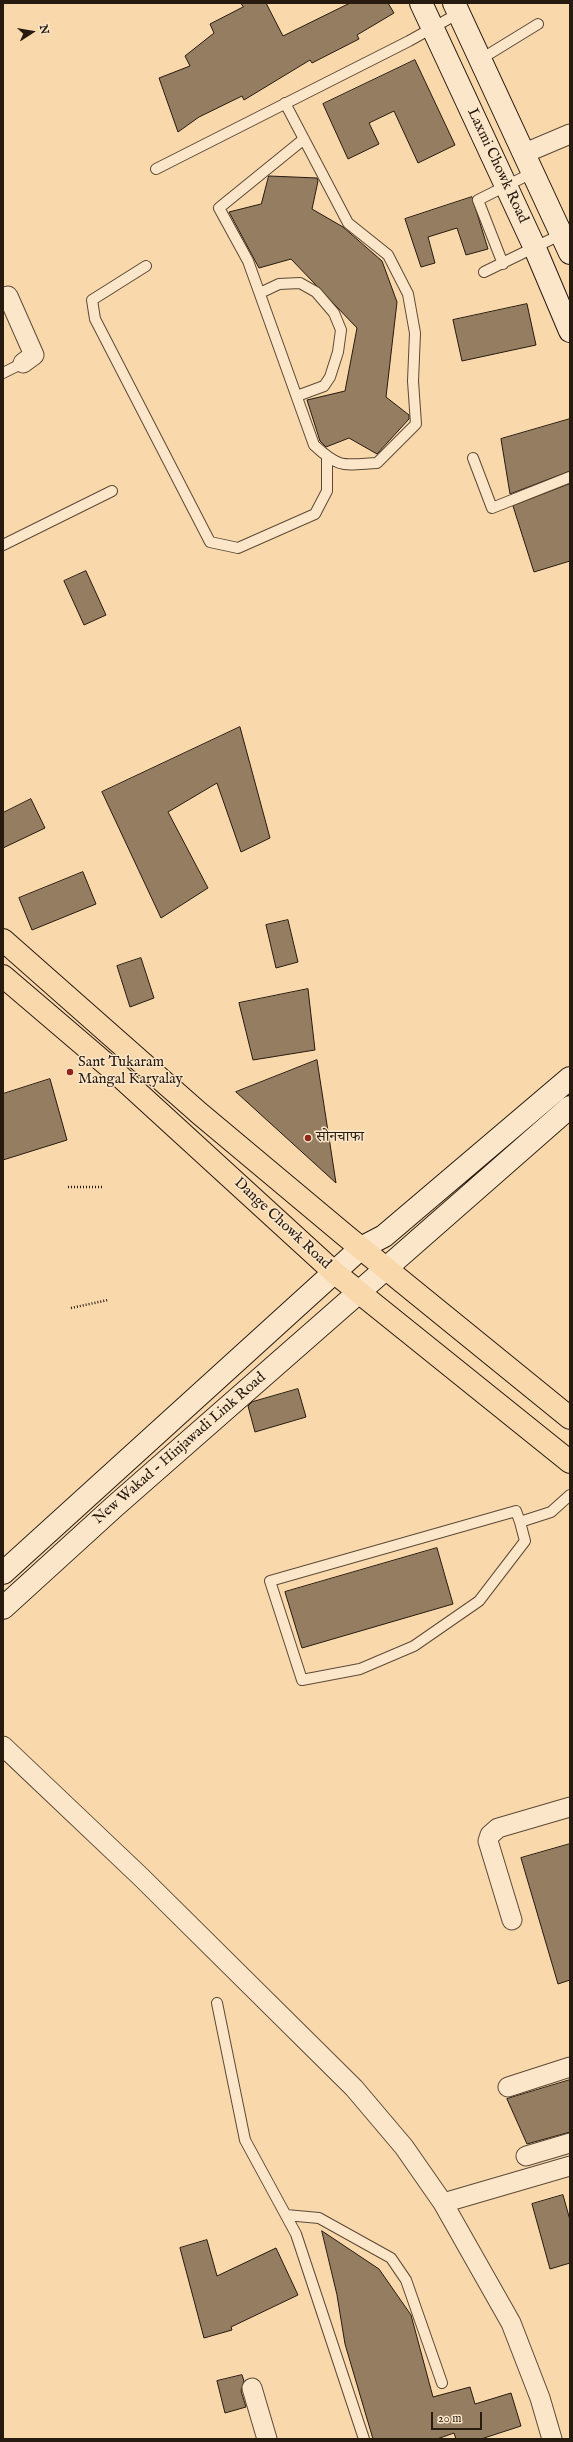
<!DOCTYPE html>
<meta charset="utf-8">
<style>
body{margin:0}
#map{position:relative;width:573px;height:2442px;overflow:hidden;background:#f9d8ac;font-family:"IM FELL English",serif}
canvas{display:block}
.frame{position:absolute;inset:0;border:4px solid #271b0f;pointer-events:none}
.north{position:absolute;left:12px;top:12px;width:40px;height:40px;-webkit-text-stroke:3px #fbe6c9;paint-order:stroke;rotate:78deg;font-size:11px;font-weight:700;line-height:16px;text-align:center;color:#271b0f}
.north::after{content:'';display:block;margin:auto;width:14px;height:18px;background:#271b0f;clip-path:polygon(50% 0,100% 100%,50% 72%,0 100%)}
.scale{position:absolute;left:431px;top:2412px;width:51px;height:18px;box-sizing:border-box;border:2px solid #271b0f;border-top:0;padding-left:5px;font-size:12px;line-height:14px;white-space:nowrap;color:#271b0f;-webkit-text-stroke:3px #fbe6c9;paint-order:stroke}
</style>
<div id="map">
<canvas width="573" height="2442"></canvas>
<div class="frame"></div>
<div class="north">N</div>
<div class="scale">20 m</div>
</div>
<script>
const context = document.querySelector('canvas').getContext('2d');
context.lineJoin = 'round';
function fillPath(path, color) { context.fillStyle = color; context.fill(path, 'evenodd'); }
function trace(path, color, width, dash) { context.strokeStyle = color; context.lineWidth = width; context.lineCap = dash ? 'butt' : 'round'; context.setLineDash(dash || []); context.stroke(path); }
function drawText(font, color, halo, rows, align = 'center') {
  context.font = font + ' "IM FELL English","Noto Serif Devanagari",serif'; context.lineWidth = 3; context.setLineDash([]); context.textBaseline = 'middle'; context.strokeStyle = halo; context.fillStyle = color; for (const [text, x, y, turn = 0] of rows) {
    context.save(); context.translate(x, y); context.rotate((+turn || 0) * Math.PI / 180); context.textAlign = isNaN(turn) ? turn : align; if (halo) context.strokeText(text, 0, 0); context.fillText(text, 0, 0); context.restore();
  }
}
const building = new Path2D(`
 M241 3H266L283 36 350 3H388L394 13 357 35 359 39 312 63 310 60 244 100 242 96 199 117 178 132 159 78 190 66 185 56 214 33 210 24 243 7Z
 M415 60 455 145 418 163 394 111 369 123 379 144 348 159 323 104Z
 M269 176 317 178 318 181 312 209 343 227 382 261 397 302 386 397 409 415V419L377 454 349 438 326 447 320 441 307 400 345 391 357 328 291 259 259 268 229 212 261 204Z
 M472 197 488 249 466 255 457 228 428 237 435 263 421 267 405 219Z
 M527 304 536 345 462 361 453 320Z
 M570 419V471L510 494 501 439Z
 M570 484V561L534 572 513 506Z
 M86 571 106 615 84 625 64 581Z
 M240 727 270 838 241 852 217 783 168 812 208 888 161 918 102 792Z
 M31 799 45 828 3 848V813Z
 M83 872 96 904 32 930 19 898Z
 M288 920 298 962 276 968 266 925Z
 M141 958 154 998 130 1007 117 966Z
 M308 989 315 1050 253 1060 239 1003Z
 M317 1060 336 1183 236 1092Z
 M50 1079 67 1140 3 1160V1094Z
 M298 1389 306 1417 255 1432 248 1406 252 1402Z
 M437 1548 453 1604 302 1648 285 1592Z
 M570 1844V1980L558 1984 521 1858Z
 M570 2080V2132L527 2144 507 2099Z
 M563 2195 570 2220V2263L550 2269 532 2204Z
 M322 2231 379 2269 411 2315 433 2397 470 2387 475 2404 511 2393 521 2426 481 2439H456L454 2433 437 2439H373L345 2344 337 2295Z
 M207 2240 217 2276 276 2248 298 2295 231 2327 232 2330 204 2338 180 2248Z
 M242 2375 244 2381 241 2391 246 2407 225 2413 217 2381Z`);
const path = new Path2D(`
 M68 1187H103
 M71 1308 108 1300`);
const service = new Path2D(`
 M481 59 538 24
 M285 103 348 223 388 255 408 294 415 333 413 381 416 424 377 463C343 465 340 469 314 445L248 261 219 208 304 139
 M156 169 409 41 459 13
 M503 264 478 200 534 172
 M146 266 92 300 95 319 210 542 238 548 315 514 327 491V456
 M484 272 562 234
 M260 293 279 284 300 283 316 292 334 313 341 330 338 352 330 377 324 386 297 396
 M3 373 23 363
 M473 458 492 508 570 477
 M3 545 112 491
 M520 1522 516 1511 270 1581 302 1680 360 1669 414 1646 479 1601 525 1541 520 1522 551 1512 570 1495
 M217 2003 245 2140 296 2234 364 2439
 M286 2215 319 2218 391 2258 406 2280 442 2383`);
const minor = new Path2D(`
 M525 153 570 134
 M8 296 34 355 23 363
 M3 1746 141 1877 354 2088 404 2147 443 2203 511 2323 540 2398 552 2439
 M512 1920 488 1841 490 1835 498 1828 570 1807
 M508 2087 570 2067
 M526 2156 570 2143
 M443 2203 570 2166
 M252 2388 267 2439`);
const secondary = new Path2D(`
 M421 3 534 246 570 331
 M454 3 570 253
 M3 1573 361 1248 384 1236 570 1078
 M3 1608 115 1506 570 1107`);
const primary = new Path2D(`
 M3 940 199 1113 346 1236 570 1418
 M3 976 113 1070 335 1273 570 1462`);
const markers = [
 [70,1072,4,"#8f2418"],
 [308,1138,4,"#8f2418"]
];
const streetNames = [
 ["Laxmi Chowk Road",497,166,65],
 ["Dange Chowk Road",282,1224,43],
 ["New Wakad - Hinjawadi Link Road",180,1449,-41]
];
const poiNames = [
 ["Sant Tukaram",78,1063],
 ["Mangal Karyalay",78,1080],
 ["सोनचाफा",316,1138]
];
fillPath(building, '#947d61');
trace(building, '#271b0f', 1);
trace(service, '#5c4a36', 12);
trace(minor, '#5c4a36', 21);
trace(secondary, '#271b0f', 24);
trace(primary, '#271b0f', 24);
trace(path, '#271b0f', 2.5, [1, 2]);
trace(service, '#fbe6c9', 10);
trace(minor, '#fbe6c9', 19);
trace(secondary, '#fbe6c9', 22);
trace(primary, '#f9d8ac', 22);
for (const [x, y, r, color] of markers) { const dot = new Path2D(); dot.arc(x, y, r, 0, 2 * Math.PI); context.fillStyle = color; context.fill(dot); trace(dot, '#fbe6c9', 1.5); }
drawText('15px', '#271b0f', '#fbe6c9', streetNames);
drawText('15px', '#271b0f', '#fbe6c9', poiNames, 'left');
</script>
